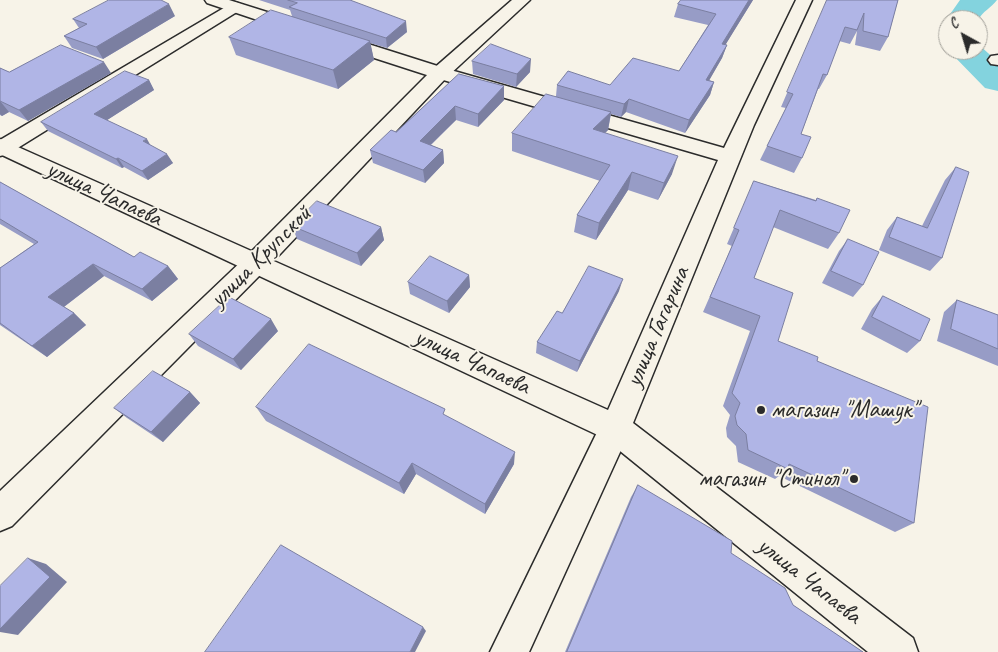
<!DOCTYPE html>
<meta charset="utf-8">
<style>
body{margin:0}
#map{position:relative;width:998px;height:652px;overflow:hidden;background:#f7f3e8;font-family:Caveat,sans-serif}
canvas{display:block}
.north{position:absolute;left:938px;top:10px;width:50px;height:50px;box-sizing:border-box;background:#f7f3e8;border:1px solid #a5a39c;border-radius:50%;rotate:321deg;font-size:14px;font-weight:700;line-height:20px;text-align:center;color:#2b2b2b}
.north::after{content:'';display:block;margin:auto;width:18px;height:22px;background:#2b2b2b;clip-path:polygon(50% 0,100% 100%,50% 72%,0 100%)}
</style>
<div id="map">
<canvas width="998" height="652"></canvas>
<div class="north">С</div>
</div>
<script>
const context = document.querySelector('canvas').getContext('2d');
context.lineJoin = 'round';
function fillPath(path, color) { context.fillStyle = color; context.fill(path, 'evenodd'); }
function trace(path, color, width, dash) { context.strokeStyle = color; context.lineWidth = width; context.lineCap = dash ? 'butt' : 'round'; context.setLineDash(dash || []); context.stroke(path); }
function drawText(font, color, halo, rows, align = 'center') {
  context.font = font + ' Caveat,sans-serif'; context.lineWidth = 4; context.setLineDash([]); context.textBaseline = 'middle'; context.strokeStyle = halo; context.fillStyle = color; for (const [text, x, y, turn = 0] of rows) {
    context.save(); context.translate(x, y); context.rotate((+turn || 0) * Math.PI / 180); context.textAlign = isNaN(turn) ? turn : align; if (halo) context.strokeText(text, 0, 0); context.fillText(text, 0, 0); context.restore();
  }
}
const river = new Path2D(`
 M960 0H997C991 8 983 11 978 20H948V23L946 20Z
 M978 44 998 62V91L985 88 948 50H978Z`);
const street = new Path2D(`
 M512 0H530L447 77 265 270 12 526 0 531V491L247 256 433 69Z
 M234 2 240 4 242 7 240 10 8 154 0 156V140Z
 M998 55V65L991 64 988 60 991 56Z
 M615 414 626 418 631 428 529 652H490L604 418Z`);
const secondary = new Path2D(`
 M205 0H229L302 23 305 27 302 31H290L207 3Z
 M796 0H812L754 125 633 423 913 638 918 652H868L604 438 0 154V139L608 410 718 160 433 77 331 44 328 40 331 36H343L447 69 724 148Z`);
const wall = new Path2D(`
 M259 0H350L407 32 387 48 370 43 374 60 338 89 236 55 229 37 292 16 290 10Z
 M681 0H753L725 45H727L722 58 709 80 714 82 710 95 685 133 626 112 621 117 611 114 608 130 605 133 672 174 658 200 628 190 596 240 574 232 577 215 600 181 512 151V133L556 96 557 85H610L679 71 708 25 674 17 678 4Z
 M827 0H898L888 37 880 51 855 45 857 31 850 44 839 41 827 75 819 89H818L801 134 802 158 794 173 760 160 786 108 781 107Z
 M175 16 103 59 72 48 64 36 79 28 73 19Z
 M472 61 530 72 516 87 473 74Z
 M0 68 9 72 111 73 28 121 9 112 2 116 0 115Z
 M459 74 504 86V100L478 127 456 120 431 145 443 150 444 163 425 183 373 163 370 150 396 132Z
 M149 80 154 90 107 120 150 145 173 163 148 180 124 167 122 168 48 131 41 122Z
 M956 167 942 258 930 271 879 250 887 230 897 217 922 226 945 180Z
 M754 181 816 200 817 198 839 233 828 249 773 227 754 278 778 341 817 361 914 523 895 532 779 476 775 479 738 462 736 446 727 437 726 428 730 415 723 406 750 331 703 312 732 246 727 244Z
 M0 182 134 257 168 266 178 279 152 301 104 276 64 307 74 313 86 325 47 357 0 325V268L34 244 0 224Z
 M292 226 381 227 384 240 361 266 297 239Z
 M848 239 863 285 853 297 822 283 839 251Z
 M469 275 470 287 449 313 410 294 408 282Z
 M619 291 577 372 536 353 537 342 562 313Z
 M883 296 920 341 907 353 861 329 872 309Z
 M957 300 998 315V366L937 341 944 312Z
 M278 331 241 370 198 346 189 334Z
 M190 392 200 403 163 442 127 418 114 408Z
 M256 407 447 416 514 464 485 514 416 474 404 494 266 421Z
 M638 485 731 553 793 605 863 652H565L631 497Z`);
const shadedWall = new Path2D(`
 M749 0H753L718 57 722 44Z
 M169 4 175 16 103 59 96 47Z
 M406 21 407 32 387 48 386 38Z
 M370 41 374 60 338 89 333 70Z
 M727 45 722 58 702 93 706 80Z
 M531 59 530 72 516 87 517 74Z
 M104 62 111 73 28 121 19 110Z
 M149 80 154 90 101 124 94 114Z
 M714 82 710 95 685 133 689 120Z
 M504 86V100L478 127V114Z
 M629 99 626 112 621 117 624 104Z
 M0 101 9 112 2 116 0 114Z
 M455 106 456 120 421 154 420 141Z
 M611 112 608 130 591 147 593 129Z
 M147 139 152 148 143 141Z
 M443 150 444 163 425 183 423 170Z
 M167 154 173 163 148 180 142 171Z
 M678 156 672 174 658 200 664 183Z
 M118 158 124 167 122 168 116 159Z
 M632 172 628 190 596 240 599 223Z
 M381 227 384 240 361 266 357 253Z
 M93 264 104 276 61 309 48 297Z
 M168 266 178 279 152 301 142 289Z
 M469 275 470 287 449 313 447 301Z
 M623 279 619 291 577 372 580 361Z
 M74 313 86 325 47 357 32 346Z
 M271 319 278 331 241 370 233 359Z
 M190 392 200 403 163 442 151 432Z
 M515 452 514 464 485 514V504Z
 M412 463 416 474 404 494 399 483Z
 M28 558 46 564 67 582 18 635 0 632V629Z
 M423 627 426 631 415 652H410Z`);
const building = new Path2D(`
 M109 0H161L169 4 96 47 64 36 87 24 73 19Z
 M288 0H350L406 21 386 38 289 7 297 3Z
 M681 0H749L722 44 727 45 706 80 714 82 689 120 629 99 624 104 557 85 568 71 610 85 633 58 679 71 716 14 678 4Z
 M827 0H898L888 37 863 31 864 13 857 30 845 27 827 75 823 74 801 134 811 137 802 158 767 146 793 94 787 92Z
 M271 10 370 41 333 70 229 37Z
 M491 44 531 59 517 74 472 61Z
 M61 45 104 62 19 110 0 101V68L9 72Z
 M125 71 149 80 94 114 147 139 143 141 167 154 142 171 118 158 116 159 41 122Z
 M459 74 504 86 478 114 455 106 420 141 443 150 423 170 370 150 391 130 396 132Z
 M546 94 611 112 593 129 678 156 664 183 632 172 599 223 577 215 610 165 512 133Z
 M956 167 969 172 942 258 889 237 897 217 927 228Z
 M754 181 816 201 817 198 850 210 839 233 780 210 754 278 793 293 778 341 818 357 817 361 928 407 914 523 789 464 788 469 748 450 746 434 737 425 735 416 740 403 732 393 760 316 710 297 739 230 734 228Z
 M0 182 134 257 140 252 168 266 142 289 93 264 48 297 74 313 32 346 0 323V268L38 242 0 219Z
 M317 201 381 227 357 253 292 226Z
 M848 239 879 252 863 285 831 271Z
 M430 256 469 275 447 301 408 282Z
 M589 266 623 279 580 361 537 342 557 311 562 313Z
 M883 296 930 319 920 341 872 317Z
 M229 297 271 319 233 359 189 334Z
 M957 300 998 315V349L951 329Z
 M309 344 445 409 443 414 515 452 485 504 412 463 399 483 256 407Z
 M153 371 190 392 151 432 114 408Z
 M638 485 732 541 731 553 785 588 793 605 863 652H567Z
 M281 545 423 627 410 652H205Z
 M28 558 50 577 0 629V586Z`);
const markers = [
 [761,410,5,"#2b2b2b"],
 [854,479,5,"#2b2b2b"]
];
const streetNames = [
 ["улица Чапаева",104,194,25],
 ["улица Крупской",261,257,-45],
 ["улица Гагарина",658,327,-67],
 ["улица Чапаева",472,362,25],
 ["улица Чапаева",809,581,38]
];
const poiNames = [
 ["магазин \"Машук\"",771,410],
 ["магазин \"Стинол\"",844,479,"right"]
];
fillPath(river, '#83d3de');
trace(street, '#2b2b2b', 3);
trace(secondary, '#2b2b2b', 3);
fillPath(street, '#f7f3e8');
fillPath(secondary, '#f7f3e8');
fillPath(wall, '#979cc6');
fillPath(shadedWall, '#7b7fa1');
fillPath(building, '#b0b5e6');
trace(building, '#7b7fa1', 1);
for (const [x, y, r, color] of markers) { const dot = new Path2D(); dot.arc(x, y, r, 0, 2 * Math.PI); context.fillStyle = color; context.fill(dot); trace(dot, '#f7f3e8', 2); }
drawText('25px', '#2b2b2b', '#f7f3e8', streetNames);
drawText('25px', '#2b2b2b', '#f7f3e8', poiNames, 'left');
</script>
